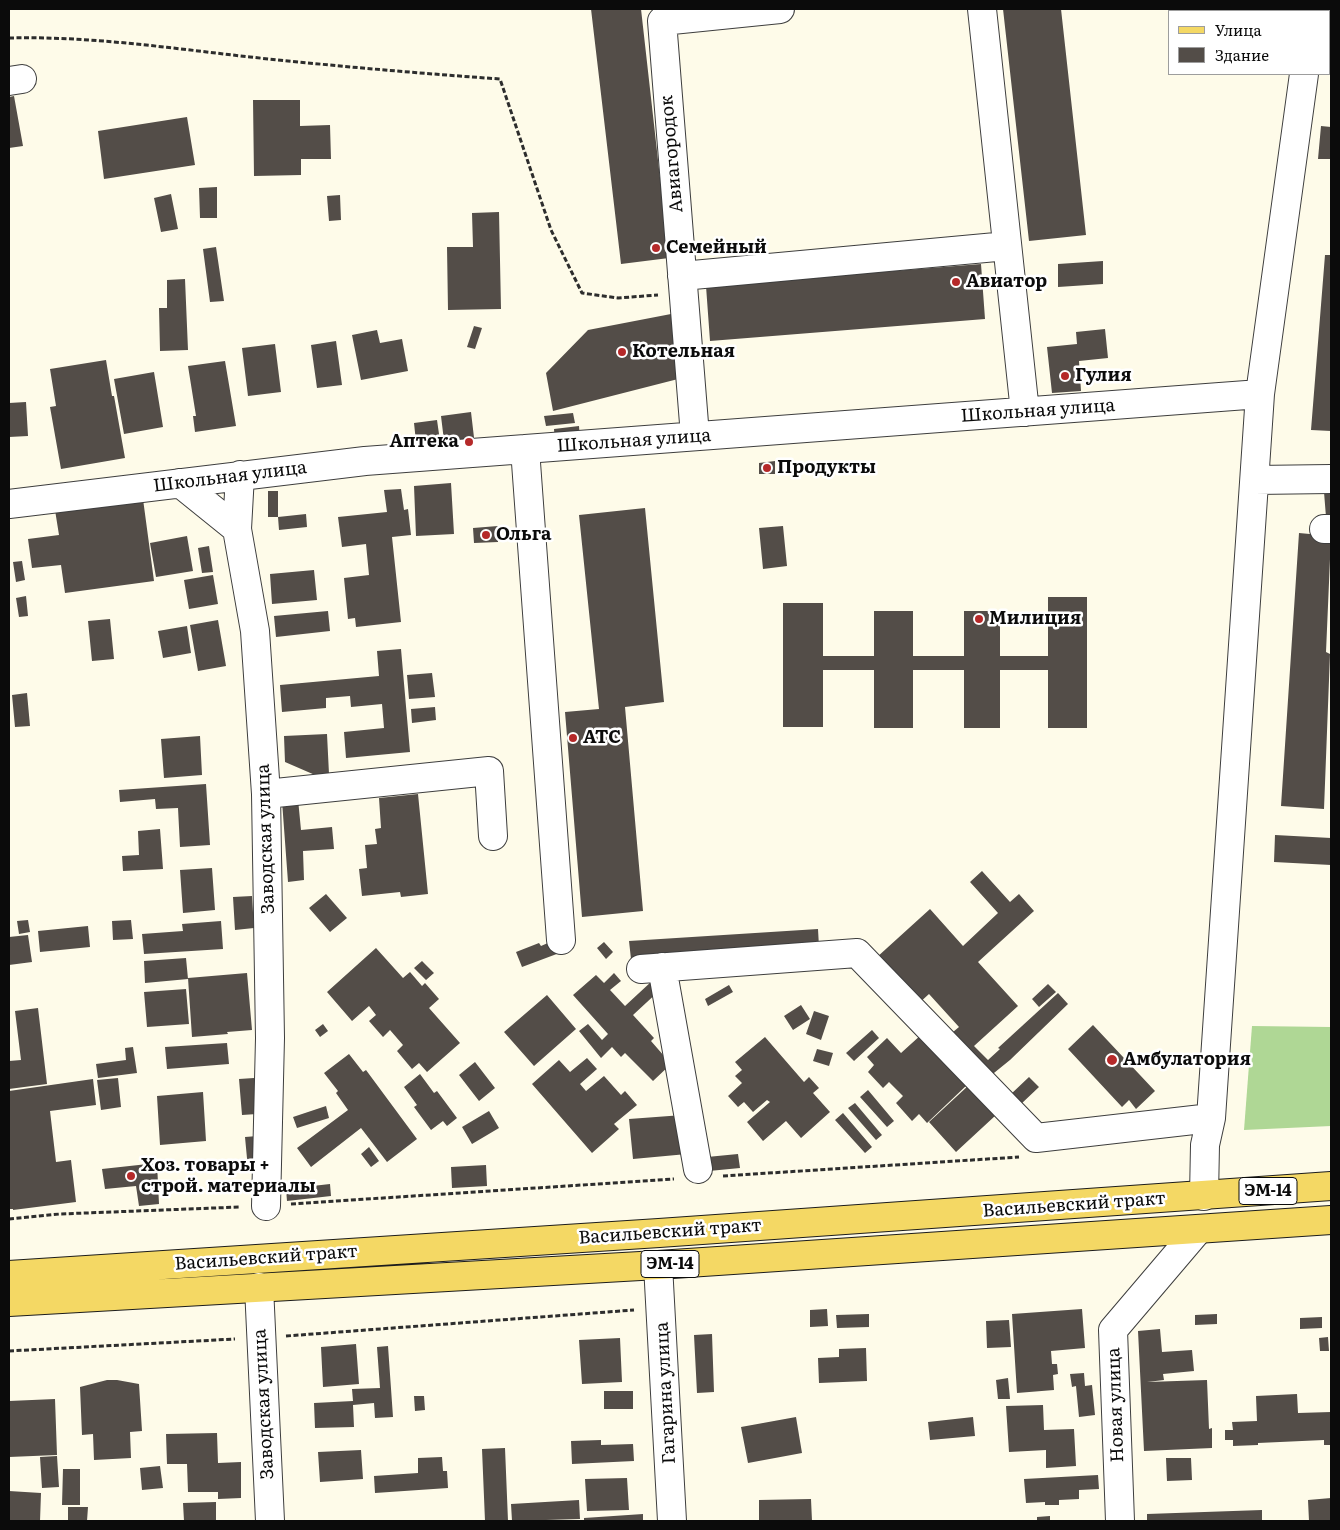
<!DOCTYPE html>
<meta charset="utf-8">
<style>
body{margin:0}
#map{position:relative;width:1340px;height:1530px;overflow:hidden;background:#fefbe9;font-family:Literata,serif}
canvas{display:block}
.frame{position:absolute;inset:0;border:10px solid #0b0b0b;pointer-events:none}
.legend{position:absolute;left:1168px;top:10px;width:162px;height:65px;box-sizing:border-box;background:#fff;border:1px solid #9d9d9d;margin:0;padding:6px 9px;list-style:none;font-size:15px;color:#0b0b0b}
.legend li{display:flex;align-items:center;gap:10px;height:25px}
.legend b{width:25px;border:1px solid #9d9d9d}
</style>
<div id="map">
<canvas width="1340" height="1530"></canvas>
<div class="frame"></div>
<ul class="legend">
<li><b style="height:6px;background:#f4d864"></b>Улица</li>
<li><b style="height:14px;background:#534d48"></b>Здание</li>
</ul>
</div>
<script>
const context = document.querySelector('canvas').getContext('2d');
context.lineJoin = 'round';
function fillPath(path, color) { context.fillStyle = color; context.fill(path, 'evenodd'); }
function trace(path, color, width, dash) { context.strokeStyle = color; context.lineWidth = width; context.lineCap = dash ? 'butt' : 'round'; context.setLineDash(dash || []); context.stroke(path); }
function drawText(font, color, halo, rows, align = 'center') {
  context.font = font + ' Literata,serif'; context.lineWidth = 5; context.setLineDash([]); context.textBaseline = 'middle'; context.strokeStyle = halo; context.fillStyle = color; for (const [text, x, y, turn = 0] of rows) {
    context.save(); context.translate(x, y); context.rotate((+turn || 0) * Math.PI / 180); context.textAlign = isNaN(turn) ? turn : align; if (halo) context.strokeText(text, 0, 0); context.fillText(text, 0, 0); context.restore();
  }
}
const forest = new Path2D(`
 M1252 1026 1331 1027V1126L1244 1130Z`);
const building = new Path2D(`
 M591 9H641L669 258 621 264Z
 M1003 9H1061L1086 235 1029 241Z
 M14 96 23 146 9 148V97Z
 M253 100H300V126L330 125 331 159H301V175L254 176Z
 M187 117 195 165 104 179 98 131Z
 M1321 126 1331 127V159H1318Z
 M217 187V218H200L199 188Z
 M171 194 178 229 161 232 154 198Z
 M340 195 341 220 329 221 327 196Z
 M499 212 501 309 448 310 447 247H473L472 213Z
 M216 247 224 301 210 302 203 249Z
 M1325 255H1331V431L1311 430Z
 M1103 261V284L1058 287V264Z
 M981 264 985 319 710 341 706 286Z
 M185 279 188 350 160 351 159 308H167V280Z
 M671 314 682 378 553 411 546 373 588 330Z
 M474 326 482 328 475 349 467 347Z
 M1105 329 1108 358 1079 361 1081 391 1052 393 1047 347 1077 344 1076 332Z
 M377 330 380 343 402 339 408 371 361 380 352 335Z
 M336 341 342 385 317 388 311 345Z
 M275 344 281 392 248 396 242 348Z
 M106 360 112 396H114L125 458 61 469 50 407 56 406 50 369Z
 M225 361 236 426 195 432 193 416H196L188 366Z
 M154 372 163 427 124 434 114 379Z
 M26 402 28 436 9 437V403Z
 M471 412 475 446 445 449 441 416Z
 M573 413 575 423 546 426 544 416Z
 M437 420 441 448 417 451 414 423Z
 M579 426 580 440 555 443 554 429Z
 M775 461V474H759V463Z
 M451 483 454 534 416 536 414 486Z
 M401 489 404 510 408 509 411 535 392 537 401 622 356 627 355 618 348 619 344 578 369 575 366 544 342 547 338 517 387 512 384 490Z
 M268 491H278V517L306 514 307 527 279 530 278 517H268Z
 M1324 492H1331V517H1326Z
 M143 499 154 581 65 593 61 565 32 568 28 539 59 535 55 510Z
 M645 508 664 702 625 707 643 911 582 917 565 712 599 709 579 515Z
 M498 526V542L474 543 473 528Z
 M783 526 787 566 763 569 759 528Z
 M1299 533 1331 536 1326 652 1330 654 1324 809 1281 806Z
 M187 536 193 571 156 577 150 543Z
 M209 546 213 572 202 573 198 548Z
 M22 561 25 580 16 582 13 562Z
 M314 570 317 600 272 604 270 574Z
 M213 575 218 604 189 609 184 580Z
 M26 596 28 616 19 617 16 598Z
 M1048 597H1087V728H1048V670H1000V728H964V670H913V728H874V670H823V727H783V603H823V656H874V611H913V656H964V611H1000V656H1048Z
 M328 611 330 631 276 637 274 616Z
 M110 619 114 659 92 661 88 621Z
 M218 620 226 666 198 671 190 625Z
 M187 626 191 653 163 658 158 631Z
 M401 649 410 752 346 758 344 732 384 728 382 704 351 707 350 696 326 698V708L282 712 280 685 379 676 377 651Z
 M432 673 435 697 409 699 407 675Z
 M27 693 30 726 15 727 12 695Z
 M435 707 436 720 412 723 411 709Z
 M327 734 329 774 315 775 285 762 284 736Z
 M200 736 202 775 164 778 161 739Z
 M206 784 210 845 180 847 178 808 156 809 155 799 120 802 119 790Z
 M418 794 428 894 401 897 400 892 362 896 359 869 367 868 365 845 377 844 375 829 381 828 379 798Z
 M298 799 301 830 332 827 334 849 303 851 304 880 288 882 282 801Z
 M160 829 163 869 123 871 122 856 139 855 138 831Z
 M1275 835 1331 838V865L1274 862Z
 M212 868 215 910 183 913 180 870Z
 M982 871 1010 902 1019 894 1034 911 978 962 1018 1006 974 1046 988 1060 1000 1049 998 1048 1058 993 1068 1004 1010 1060 989 1077 970 1050 953 1032 959 1027 929 994 918 1004 876 958 930 909 963 946 998 913 970 882Z
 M326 894 347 918 330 932 309 908Z
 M252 896 254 928 235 930 233 897Z
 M28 920 30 932 19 934 17 921Z
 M131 920 133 939 113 940 112 921Z
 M221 921 223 949 144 954 142 934 183 931 182 924Z
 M88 926 90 947 40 952 38 931Z
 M818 929 819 947 631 959 629 941Z
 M28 935 32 962 9 965V937Z
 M557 939 562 952 522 967 516 952 539 943 541 946Z
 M604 942 613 952 606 959 597 948Z
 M376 948 403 978 410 972 422 986 425 983 439 999 429 1008 460 1043 427 1072 419 1063 412 1069 397 1051 403 1045 390 1030 383 1037 369 1021 376 1015 369 1006 352 1021 327 992Z
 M186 958 188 979 145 983 144 961Z
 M422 961 434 973 426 980 414 968Z
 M247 973 252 1030 227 1032 228 1034 192 1037 188 978Z
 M614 973 621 981 610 990 625 1006 652 981 660 990 633 1015 654 1038 651 1041 671 1064 653 1081 625 1053 621 1057 612 1047 601 1058 579 1031 588 1024 602 1040 608 1034 573 995 596 975 604 983Z
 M1048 984 1056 992 1039 1007 1032 999Z
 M729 985 733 992 708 1006 705 999Z
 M186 989 189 1024 147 1027 144 992Z
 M547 995 576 1029 534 1066 504 1032Z
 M801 1005 810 1019 793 1030 784 1016Z
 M38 1008 47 1084 9 1089V1061L21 1060 15 1011Z
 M814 1011 829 1016 821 1040 806 1034Z
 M323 1024 328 1031 320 1037 315 1030Z
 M1093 1025 1155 1091 1136 1109 1129 1100 1122 1107 1068 1049Z
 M872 1030 879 1038 854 1061 846 1053Z
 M922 1034 968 1084 927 1123 919 1114 912 1121 896 1103 903 1096 889 1082 883 1088 868 1072 874 1065 867 1057 887 1038 901 1053Z
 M765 1037 804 1082 809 1077 819 1088 813 1093 830 1112 801 1138 786 1121 763 1141 747 1122 770 1102 767 1100 753 1112 744 1102 738 1107 728 1096 742 1083 735 1076 742 1070 735 1062Z
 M227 1043 229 1064 167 1069 165 1047Z
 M133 1047 137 1073 98 1078 96 1064 126 1060 125 1048Z
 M817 1049 833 1053 829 1066 813 1061Z
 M349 1054 363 1072 366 1070 417 1139 387 1162 361 1128 311 1167 297 1148 348 1110 336 1093 338 1091 324 1073Z
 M587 1058 597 1069 580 1084 586 1091 604 1076 621 1095 625 1091 637 1105 614 1124 619 1129 592 1153 532 1084 559 1060 570 1072Z
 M475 1062 495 1088 479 1101 459 1075Z
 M420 1074 434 1093 437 1091 457 1118 447 1126 443 1121 431 1130 414 1107 417 1105 404 1087Z
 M1029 1077 1039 1087 1020 1105 1010 1095Z
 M118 1078 121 1107 101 1110 97 1080Z
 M254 1078 257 1114 242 1115 239 1079Z
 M93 1079 96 1105 50 1111 56 1162 71 1160 76 1202 13 1210V1209H9V1091Z
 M969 1085 996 1115 956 1152 929 1122Z
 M868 1090 894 1121 887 1127 860 1097Z
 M203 1092 206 1141 160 1145 157 1096Z
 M855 1103 882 1135 876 1140 848 1108Z
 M326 1106 329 1118 297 1128 293 1117Z
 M489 1111 499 1128 472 1144 462 1127Z
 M843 1113 872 1147 865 1153 835 1120Z
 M683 1115 687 1154 633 1159 629 1119Z
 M258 1136 261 1168 248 1169 245 1137Z
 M369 1147 379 1161 371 1167 361 1154Z
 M738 1154 740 1168 709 1171 707 1157Z
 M157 1163 159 1204 139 1206 136 1186 105 1189 102 1169Z
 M486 1165 487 1186 452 1188 451 1167Z
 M330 1184 331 1196 287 1201 286 1189Z
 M827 1309 828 1326 810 1327V1310Z
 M1082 1309 1085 1348 1051 1351 1052 1364H1057L1058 1374 1053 1375 1054 1390 1017 1393 1012 1314Z
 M869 1314V1327L837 1328 836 1315Z
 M1217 1314V1324L1195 1325V1315Z
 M1322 1317V1328L1300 1329V1318Z
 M1009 1320 1011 1347 987 1348 986 1321Z
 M1160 1329 1162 1352 1192 1350 1194 1371 1163 1374 1164 1380 1147 1382 1207 1380 1209 1429 1212 1428V1448L1144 1451 1138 1331Z
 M712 1334 714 1392 697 1393 694 1335Z
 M1328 1337 1329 1351H1320L1319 1338Z
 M620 1338 622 1382 582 1384 579 1340Z
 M356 1344 359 1384 323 1387 321 1347Z
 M388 1346 393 1417 375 1418 374 1403 353 1405 354 1427 315 1428 314 1403 353 1401 352 1389 380 1388 377 1347Z
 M866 1348 867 1381 819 1383 818 1358 839 1357V1349Z
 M1084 1373 1085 1386 1092 1385 1095 1415 1079 1417 1076 1386 1072 1387 1070 1374Z
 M1008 1378 1010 1399H998L996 1380Z
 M107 1380H117L139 1384 142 1431 130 1432 131 1458 94 1460 93 1434 82 1435 80 1387Z
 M604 1391H633V1409H604Z
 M1297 1394 1298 1413 1331 1412V1445H1324V1440L1258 1443V1445L1233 1446V1440H1225V1430H1233L1232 1422 1257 1421 1256 1396Z
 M414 1396H424L425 1410 415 1411Z
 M55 1399 57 1455 9 1457V1401Z
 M1043 1405 1044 1430 1074 1429 1076 1466 1046 1468V1450L1009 1452 1006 1406Z
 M796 1417 802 1453 748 1463 741 1427Z
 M973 1417 975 1436 930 1440 928 1422Z
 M217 1433 218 1463 241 1462V1498L218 1499V1492H188L187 1464H167L166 1434Z
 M601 1440V1445L633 1444 634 1461 572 1464 571 1441Z
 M505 1448 508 1521H485L482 1449Z
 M361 1450 363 1479 320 1482 318 1452Z
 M57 1456 59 1487 42 1488 40 1457Z
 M442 1457 443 1471H447L448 1488 375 1493 374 1476 418 1473V1458Z
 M1166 1458H1191L1192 1480 1167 1481Z
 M160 1466 163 1488 142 1490 140 1468Z
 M63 1469H80V1505H62Z
 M1098 1475 1099 1489 1079 1490V1499L1059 1500V1505H1045V1502L1026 1503 1024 1479Z
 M627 1478 629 1510 587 1511 585 1479Z
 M9 1491 41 1493 40 1521H9Z
 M1331 1498V1521H1309L1308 1500Z
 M811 1499 812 1521H759V1500Z
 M579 1500 580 1519 512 1521 511 1504Z
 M216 1502V1521H184L183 1503Z
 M68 1507H88L87 1521H68Z
 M1262 1510V1521H1147V1514Z
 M643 1514V1521H584V1518Z
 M1050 1516V1521H1037V1517Z`);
const path = new Path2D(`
 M9 38C89 36 170 48 250 57 334 66 416 73 500 79L551 230 582 293 618 298 658 295
 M723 1176 1019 1157
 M291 1204 674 1179
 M9 1219 60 1214 240 1207
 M286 1336 634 1310
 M9 1351 235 1339`);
const minor = new Path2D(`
 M982 9 1025 412
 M1326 11 1327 9
 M9 81 22 79
 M682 276 1007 246
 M695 436 662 21 780 9
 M525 449 561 940
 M240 475 237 529 255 631 266 794 270 1038 266 1206
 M1255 480 1331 479
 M180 483 237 529
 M9 504 365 461 1260 394
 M1324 529H1331
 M266 794 489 771 493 836
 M662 967 698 1169
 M641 969 857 953 1036 1138 1211 1118
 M1204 1196 1205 1145 1211 1118 1260 394 1304 74
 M658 1265 672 1521
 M259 1287 270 1521
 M1120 1521 1113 1330 1198 1230`);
const major = new Path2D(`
 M9 1275 659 1233 1331 1186
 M9 1302 658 1265 1331 1220`);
const markers = [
 [656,248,5,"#b52929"],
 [956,282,5,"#b52929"],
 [622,352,5,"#b52929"],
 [1065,376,5,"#b52929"],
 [469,442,5,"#b52929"],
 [767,468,5,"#b52929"],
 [486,535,5,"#b52929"],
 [979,619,5,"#b52929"],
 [573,738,5,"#b52929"],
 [1112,1060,6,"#b52929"],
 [131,1176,5,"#b52929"]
];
const shields = [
 [1268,1191,58],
 [670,1264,58]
];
const shieldNames = [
 ["ЭМ-14",1268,1191],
 ["ЭМ-14",670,1264]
];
const streetNames = [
 ["Авиагородок",672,154,-95],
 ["Школьная улица",1038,411,-4],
 ["Школьная улица",634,441,-4],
 ["Школьная улица",230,477,-7],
 ["Заводская улица",266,839,-92],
 ["Васильевский тракт",1074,1205,-4],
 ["Васильевский тракт",670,1232,-4],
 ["Васильевский тракт",266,1258,-4],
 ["Гагарина улица",666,1393,-93],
 ["Заводская улица",264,1404,-93],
 ["Новая улица",1116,1405,-92]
];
const poiNames = [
 ["Семейный",666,248],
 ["Авиатор",966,282],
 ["Котельная",632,352],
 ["Гулия",1075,376],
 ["Аптека",459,442,"right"],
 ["Продукты",777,468],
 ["Ольга",496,535],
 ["Милиция",989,619],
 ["АТС",583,738],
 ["Амбулатория",1123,1060],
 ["Хоз. товары +",141,1166],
 ["строй. материалы",141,1187]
];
fillPath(forest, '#afd795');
fillPath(building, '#534d48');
trace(minor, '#3e3e3e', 30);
trace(major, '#1c1c1c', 30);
trace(path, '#2d2d2d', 3, [5, 2.5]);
trace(minor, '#fff', 28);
trace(major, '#f4d864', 28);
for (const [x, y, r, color] of markers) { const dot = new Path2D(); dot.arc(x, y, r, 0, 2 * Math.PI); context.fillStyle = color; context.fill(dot); trace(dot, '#fff', 2); }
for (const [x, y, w] of shields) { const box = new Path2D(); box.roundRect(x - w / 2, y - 13.5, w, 27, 4); context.fillStyle = '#fff'; context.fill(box); trace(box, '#0b0b0b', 1); }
drawText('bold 16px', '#0b0b0b', null, shieldNames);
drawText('18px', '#0b0b0b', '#fff', streetNames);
drawText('bold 18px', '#0b0b0b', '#fff', poiNames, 'left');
</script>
